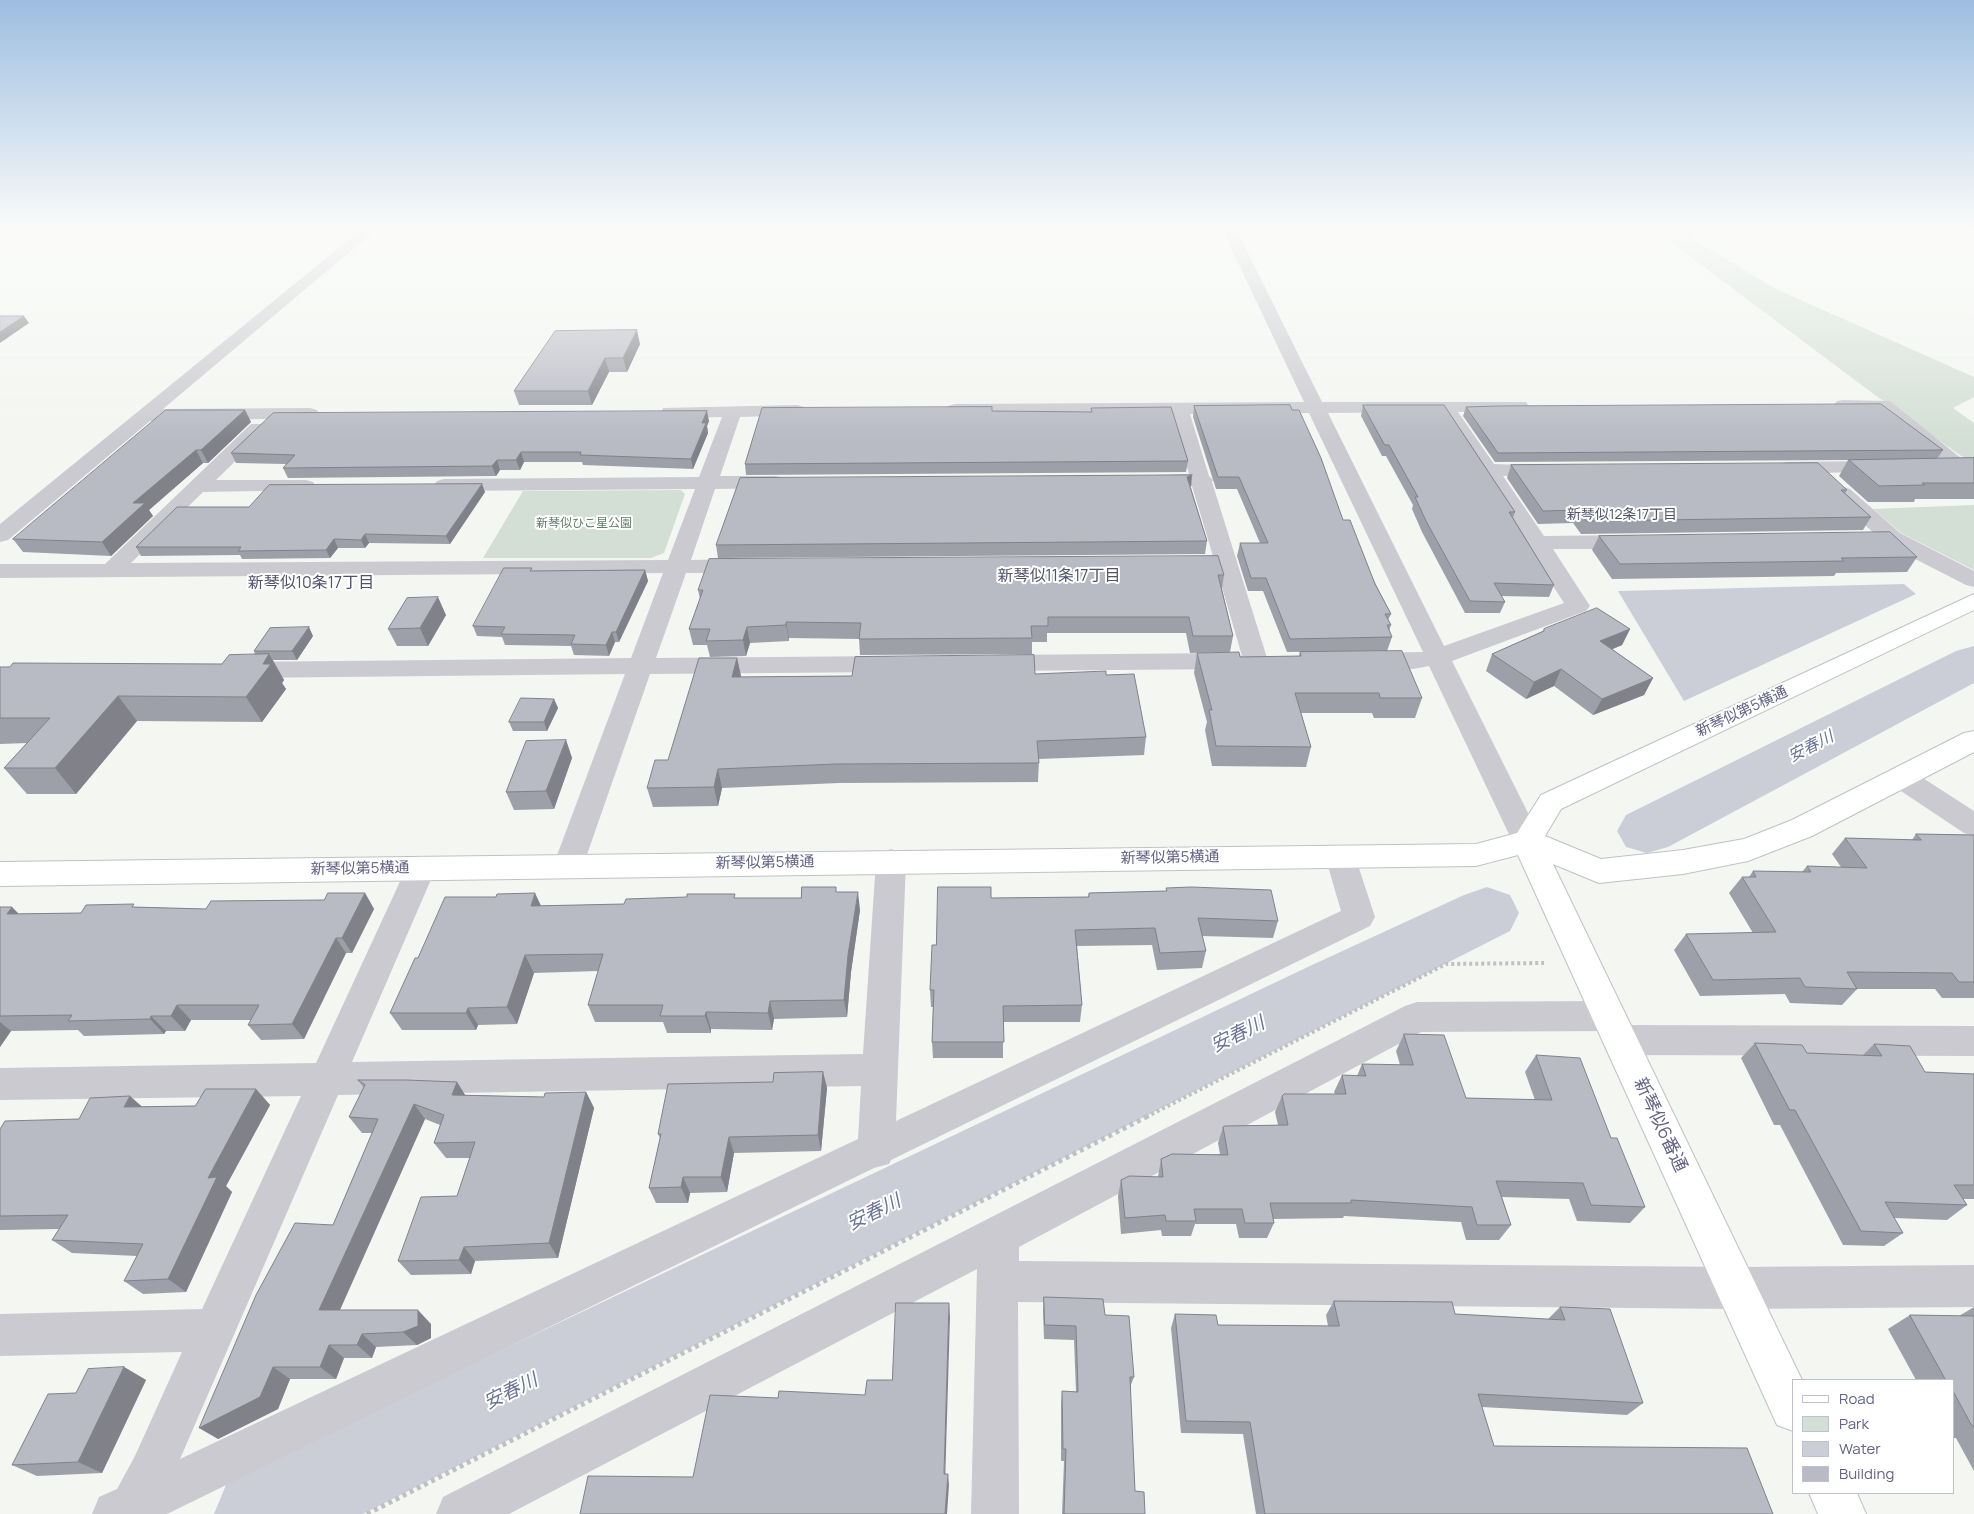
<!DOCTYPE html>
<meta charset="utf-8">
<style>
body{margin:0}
#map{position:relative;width:1974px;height:1514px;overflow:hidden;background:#f4f6f2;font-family:Manrope,sans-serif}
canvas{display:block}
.legend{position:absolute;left:1792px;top:1379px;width:162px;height:115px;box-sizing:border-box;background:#fff;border:1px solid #c0c0cf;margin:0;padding:6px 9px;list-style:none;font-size:15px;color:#626286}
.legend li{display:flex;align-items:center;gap:10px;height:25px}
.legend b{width:25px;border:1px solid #c0c0cf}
</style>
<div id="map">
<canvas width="1974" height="1514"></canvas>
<ul class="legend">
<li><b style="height:6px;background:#fff"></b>Road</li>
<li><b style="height:14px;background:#d3dfd5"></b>Park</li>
<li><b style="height:14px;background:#ccced7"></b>Water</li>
<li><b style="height:14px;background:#b8bac4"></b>Building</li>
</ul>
</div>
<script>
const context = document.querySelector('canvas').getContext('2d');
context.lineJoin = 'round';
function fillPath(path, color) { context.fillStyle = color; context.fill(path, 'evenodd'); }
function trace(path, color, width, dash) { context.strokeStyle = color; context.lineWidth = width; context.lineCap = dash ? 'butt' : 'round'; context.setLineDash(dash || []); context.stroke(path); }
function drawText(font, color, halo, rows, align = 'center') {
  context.font = font + ' Manrope,"Noto Sans JP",sans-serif'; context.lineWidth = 4; context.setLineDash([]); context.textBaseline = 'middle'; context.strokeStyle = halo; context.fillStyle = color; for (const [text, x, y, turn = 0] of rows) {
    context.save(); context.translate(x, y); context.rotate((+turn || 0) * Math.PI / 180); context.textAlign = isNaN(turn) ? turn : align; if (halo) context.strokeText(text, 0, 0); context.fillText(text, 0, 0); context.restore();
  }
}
const green = new Path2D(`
 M1653 229H1713L1691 238 1776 289 1974 377V397L1953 408 1974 423V465L1875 395Z
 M681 490 685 494 664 553 651 558H483L523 491Z
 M1974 505V570L1901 533 1873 509Z`);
const water = new Path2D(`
 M1904 584 1916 594 1684 701 1618 591Z`);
const river = new Path2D(`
 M1974 646V683L1668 847 1647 853 1626 847 1617 831 1626 815 1956 651Z
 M1487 887 1510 895 1519 913 1510 931 363 1514H214L228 1480 1312 965 1464 895Z`);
const pathFar1 = new Path2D(`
 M1146 1117 1446 964 1544 963`);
const path = new Path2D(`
 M367 1514 1148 1116`);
const street = new Path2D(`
 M362 229H377L163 409 310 408 317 410 319 414 317 418 150 421 8 540 0 542V524Z
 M1222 229H1236L1322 402H1526L1529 406 1526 410 1520 411 1458 412 1494 464 1553 466 1556 470 1553 474 1503 476 1544 536 1633 535 1641 537 1644 542 1641 547 1633 549H1553L1590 606 1586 611 1452 661 1542 841 1538 849 1527 852 1516 849 1429 666C1408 671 1381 672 1360 667L1357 661 1360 655 1369 653 1423 652 1309 413 1190 414 1209 476 1213 480 1212 482 1268 661 1265 667 1256 669 1247 667 1244 663 1242 667 1233 669 996 671 987 669 983 663 987 657 996 655 1233 653 1242 656 1217 570 1174 568 1171 563 1174 558 1213 556 1192 486 1147 484 1144 480 1147 476 1189 474 1171 414 955 416 948 414 946 410 948 406 955 404 1304 402ZM1440 412 1564 603 1444 646 1328 413Z
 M1843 400 1890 401 1972 467 1969 471H1932L1929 467 1932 463 1942 461 1880 410 1837 409 1834 405 1837 401Z
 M797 405 804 407 806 411 804 415 740 417 720 476H776L783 478 786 482 783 486 776 488 715 489 691 560 744 559 752 561 755 566 752 571 744 573H686L656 658 891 656 900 658 904 664 900 670 891 672 650 674 583 866 579 874 568 878 557 874 553 866 625 674 241 678 232 676 228 670 232 664 241 662 631 658 663 573 0 578V564H105L251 424H265L267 428 265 432 216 480H306L313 482 316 486 313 490 203 492 131 563 668 560 695 489 444 491 437 489 434 485 437 481 444 479 699 477 722 417 670 418 663 416 661 412 663 408Z
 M1881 461 1888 463 1891 467 1888 471 1787 474 1780 472 1777 468 1780 464 1787 462Z
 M1843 487 1850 489 1900 533 1974 571V587L1966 585 1884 543 1836 497 1833 493 1836 489Z
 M1902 768 1912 771 1974 811V836L1964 833 1892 785 1888 778 1892 771Z
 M1340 845 1351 848 1355 856 1375 917 1370 926 891 1160 889 1164 874 1168 167 1514H92L99 1497 117 1489 135 1456 182 1352 0 1356V1314L202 1309 301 1096 0 1100V1068L316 1063 410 860 421 856 432 860 436 868 352 1062 863 1054 876 861 880 853 891 849 902 853 906 861 896 1121 1341 911 1325 856 1329 848ZM861 1086 858 1139 180 1459 338 1095Z
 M1609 1001 1621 1006 1626 1016 1622 1025 1974 1026V1056L1621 1055 1609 1051 1604 1040 1608 1031 1421 1032 1019 1247V1261L1736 1267 1974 1265V1307L1736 1309 1018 1302 1019 1514H971L977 1269 509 1514H436L443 1497 1405 1006 1417 1002Z`);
const secondary = new Path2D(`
 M1974 594V610L1561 809 1545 836 1601 859 1683 850 1744 839 1792 820 1964 733 1974 731V752L1812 836 1748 861 1683 874 1599 883 1553 864 1802 1380H1793V1431L1777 1425 1518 855 1476 866 0 886V862L1476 844 1517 833 1541 795Z
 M1809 1493H1857L1866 1514H1818Z`);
const wall = new Path2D(`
 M640 344 627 372H609L592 405H519L514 391Z
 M1363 405 1515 512 1513 518 1554 585 1549 597 1501 596 1505 602 1500 613H1465L1422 532 1412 509 1413 505 1386 456H1382L1361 416Z
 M1194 406 1343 520 1391 614 1388 620 1391 625 1389 631 1392 637 1387 651 1287 652 1263 591H1248L1237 556 1240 543H1260L1237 489H1216L1193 417Z
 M1466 407 1943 450 1937 459 1974 458V499H1915L1914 502H1868L1839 476 1848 460 1495 462 1463 416Z
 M1091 408 1188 461 1186 472 746 475 745 464 992 411 1091 412Z
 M245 410 251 422 208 463H203L149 510 153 516 111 556 23 552 13 539Z
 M709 421 707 426 708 433 693 469 583 465 582 462H524L520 470H500L496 476 288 478 283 468 286 464 236 463 231 453Z
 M1511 465 1847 490 1845 493 1871 517 1863 530 1581 534 1573 523 1538 524 1507 478Z
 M1191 488 1207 541 1205 554 718 558 716 545Z
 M485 492 450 544 369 543 365 548H338L330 558 242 559 240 555 141 556 136 547 249 507Z
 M1599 536 1917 557 1907 572 1836 573 1834 576 1612 579 1592 550Z
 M645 570 648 581 619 642H615L609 656 574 655 571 646 505 645 502 637 477 636 473 626 533 571Z
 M1224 575 1222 589 1233 636 1230 652 1190 653 1186 633H1047V642H1032V654L860 655 859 639 789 638V641L750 643 746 656 710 657 707 645H693L689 629 700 599 698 590Z
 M446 615 428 646H397L388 629Z
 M1544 629H1630L1622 645 1612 649 1653 678 1644 695 1593 715 1554 686 1526 699 1486 671 1492 654 1543 631Z
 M313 636 297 660H273L284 680 282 683 286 689 262 722 137 721 76 794H27L4 768 27 743 0 744V667L222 664 255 654 254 651Z
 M1300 652 1422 698 1415 718H1374L1372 713H1301L1311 747 1306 767 1212 766 1205 730 1207 722 1194 673 1197 653 1240 657 1299 656Z
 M737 658 741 677 1035 674 1106 675 1146 737 1144 755 1039 759 1038 782 839 783 722 788 718 806 653 807 647 788 668 760Z
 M554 699 558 708 547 731H513L509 722Z
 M566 740 572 758 554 809 514 810 506 792Z
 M1916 834 1974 835V998H1942L1935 989H1857L1842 1005 1790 1003 1785 994 1700 996 1674 950 1686 934 1753 933 1729 893 1742 877H1749L1753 871 1802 872 1807 866 1841 867 1832 854 1845 838 1912 840Z
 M1166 888 1278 921 1273 938 1202 936 1206 951 1202 968 1157 970 1152 945 1077 946 1082 1005 1080 1022H1003V1058H933L932 1042 933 1007H931L930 990 936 945 991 898 1088 897 1089 893 1166 891Z
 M837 892 860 910 851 972 847 1017 774 1019 772 1030 711 1029V1033H667L663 1022H595L588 1005 598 971 534 973 517 1024 478 1025 476 1030H402L390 1013 418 958 541 906 624 904 736 898H801Z
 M365 893 374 909 352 953H346L304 1039 261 1040 248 1025 251 1020H191L185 1031H166L164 1034 84 1036 78 1030 11 1031 0 1047V907L19 914 81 913 136 907 206 909 324 900Z
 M1404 1034 1466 1098 1535 1100 1525 1072 1536 1055 1611 1138 1645 1207 1630 1223 1577 1221 1569 1199 1502 1197 1511 1225 1499 1240H1466L1461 1222 1344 1216 1343 1218 1273 1219 1274 1223 1267 1238H1239L1236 1224H1195L1191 1236H1162L1161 1230 1121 1234 1118 1196 1121 1180 1158 1177 1161 1159 1220 1154 1218 1143 1223 1127 1278 1125 1275 1112 1282 1096 1335 1094 1334 1092 1342 1075 1357 1076 1362 1064 1400 1065 1396 1051Z
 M1755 1043 1807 1053 1862 1056 1874 1044 1925 1072 1974 1074V1199H1963L1967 1205 1947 1220 1894 1218 1903 1233 1884 1246 1843 1245 1780 1125H1774L1741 1058Z
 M823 1072 827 1088 821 1151 734 1153 727 1192 690 1193 688 1203H656L649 1188 660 1138 658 1134 773 1082Z
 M358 1080 457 1082 465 1095 544 1097 586 1092 594 1108 558 1258 475 1261 471 1274 411 1275 398 1261 457 1196 470 1158H446L434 1143 440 1125 425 1119 340 1310 431 1324V1338L417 1345 376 1347 372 1358H344L336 1379H290L278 1409 218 1439 333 1225 372 1133H362L349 1117 364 1088Z
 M256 1089 270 1105 226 1186 232 1192 186 1292 143 1294 124 1281 137 1256 72 1253 52 1240 59 1229 0 1230V1129L79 1119 142 1107 195 1106Z
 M1044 1297 1105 1315 1134 1377 1130 1387 1135 1491 1145 1514H1062L1064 1461H1061V1404L1062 1391 1076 1392 1074 1340 1044 1339 1043 1311Z
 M1334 1301 1455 1314 1548 1319 1560 1307 1643 1403 1627 1415 1482 1407 1494 1446 1773 1514H1256L1243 1434 1181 1433 1171 1328 1175 1314 1218 1325 1328 1326 1326 1315Z
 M1974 1307V1471L1956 1438H1953V1380H1916L1888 1329 1910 1315 1959 1316Z
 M124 1367 146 1380 102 1473 37 1476 12 1465 76 1393Z`);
const shadedWall = new Path2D(`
 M24 316 29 323 0 343V332Z
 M637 330 640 344 627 372 623 358Z
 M605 358 609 372 592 405 588 391Z
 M245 410 251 422 208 463 201 450Z
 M707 411 709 421 707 426 708 433 693 469 691 459 702 423Z
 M196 450 203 463 149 510 153 516 111 556 102 542 133 503Z
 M521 452 524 462 520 470 516 460Z
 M497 460 500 470 496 476 492 466Z
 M1192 475 1191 488 1187 477Z
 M482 484 485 492 450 544 446 536Z
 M365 534 369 543 365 548 361 540Z
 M334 539 338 548 330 558 326 550Z
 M645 570 648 581 619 642 616 632Z
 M438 597 446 615 428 646 420 628Z
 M786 622 789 638V641L786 625Z
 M309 627 313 636 297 660 292 651Z
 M747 627 750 643 746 656 743 640Z
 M1630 629 1622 645 1592 658 1600 641Z
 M612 632 615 642 609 656 606 645Z
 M269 654 284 680 282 683 286 689 262 722 246 697 263 664Z
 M737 658 741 676 736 696 732 677Z
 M1561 669 1554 686 1526 699 1534 682Z
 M1653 678 1644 695 1593 715 1602 699Z
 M118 696 137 721 76 794 55 768Z
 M554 699 558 708 547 731 544 722Z
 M566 740 572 758 554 809 546 791Z
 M718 769 722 788 718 806 714 787Z
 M858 892 860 910 851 972 847 1017 844 1000 848 955Z
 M365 893 374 909 352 953 342 938Z
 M535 893 543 910 531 906Z
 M12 907 28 923 7 914Z
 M336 938 346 953 304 1039 292 1024Z
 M525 955 534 973 517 1024 507 1007Z
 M770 1001 774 1019 772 1030 768 1013Z
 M177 1005 191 1020 185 1031 171 1016Z
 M468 1008 478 1025 476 1030 466 1013Z
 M706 1012 711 1029V1033L705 1016Z
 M151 1016 166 1031 164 1034 150 1019Z
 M0 1022 11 1031 0 1047Z
 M823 1072 827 1088 821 1151 818 1135Z
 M457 1082 467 1098 452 1095Z
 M256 1089 270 1105 226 1186 232 1192 186 1292 168 1279 208 1178Z
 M586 1092 594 1108 558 1258 549 1243Z
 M130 1096 147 1111 124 1107Z
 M414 1104 425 1119 334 1323 319 1310Z
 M729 1137 734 1153 727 1192 721 1177Z
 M683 1177 690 1193 688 1203 681 1187Z
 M464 1247 475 1261 471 1274 459 1260Z
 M949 1303 950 1317 945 1484 944 1474Z
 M418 1310 431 1324V1338L417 1345 403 1332Z
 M362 1334 376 1347 372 1358 357 1345Z
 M329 1345 344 1358 336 1379 320 1367Z
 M124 1367 146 1380 102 1473 78 1462Z
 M273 1367 290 1379 278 1409 218 1439 199 1428Z
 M948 1474 949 1485 947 1514H945Z`);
const building = new Path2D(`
 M0 316H24L0 332Z
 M637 330 623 358H605L588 391H514L555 331Z
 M1881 404 1943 450 1498 453 1466 407 1496 406Z
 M1290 405 1292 410H1299L1321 458 1343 520H1350L1375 584 1391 614H1385L1391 625H1387L1392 637 1290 639 1266 578H1251L1240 543H1268L1239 477H1218L1194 406Z
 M1363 405H1444L1515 512H1509L1554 585 1494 583 1505 602 1470 601 1426 521 1415 497H1418L1389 445H1385Z
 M992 407V411L1092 412 1091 408 1171 407 1188 461 745 464 762 408Z
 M166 410H245L201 450H196L133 503H145L102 542 13 539Z
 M707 411 702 423H706L691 459 580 455 581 452H521L516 460H497L492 466 283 468 295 455 231 453 273 413Z
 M1974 458V483H1922L1925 485 1879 486 1849 460Z
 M1818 463 1847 490H1841L1871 517 1586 521 1579 510 1543 511 1511 465Z
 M1192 475 1187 477 1207 541 716 545 740 478Z
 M482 484 446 536 365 534 361 540 334 539 326 550 238 551 241 547H136L177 507H249L269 485Z
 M1890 532 1917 557 1841 558 1844 561 1620 564 1599 536Z
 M1218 556 1224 575H1218L1233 636H1193L1189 617H1048V626H1031L1032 638 859 639 861 623 786 622V625L747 627 743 640 706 641 710 629H689L703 590H698L709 559Z
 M504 568H532L530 571 645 570 616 632H612L606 645 571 644 575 635 501 634 505 627 473 626Z
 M438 597 420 628 388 629 407 598Z
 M1597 608 1630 629 1600 641 1653 678 1602 699 1561 669 1534 682 1492 654 1544 631V629Z
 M309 627 292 651H254L270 628Z
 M1402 651 1422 698H1380L1379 693H1295L1311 747 1216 746 1209 710H1212L1197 653 1239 652 1240 657 1301 656 1300 652Z
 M269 654 263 664H271L246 697 118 696 55 768H4L50 718H0V667H10L13 663 222 664 229 655Z
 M1034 655 1035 674 1106 671V675L1134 674 1146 737 1037 741 1039 763 836 764 718 769 714 787 647 788 655 760H668L699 658H737L732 677 852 676 855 657Z
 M521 698 554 699 544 722H509Z
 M566 740 546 791 506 792 526 741Z
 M1916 834 1974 835V982H1959L1952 973 1847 972 1857 989 1805 987 1800 978 1713 980 1686 934 1776 932 1742 877H1756L1753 871 1811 872 1807 866 1867 868 1845 838 1921 840Z
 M802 887H836V892H858L848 955 844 1000 770 1001 768 1013 706 1012 705 1016H660L663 1005H588L603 954 525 955 507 1007 468 1008 466 1013H390L415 958H418L445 897H496L497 894 535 893 531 906 624 904 626 899 687 897V894H735L734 898H801Z
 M938 887H991V898L1089 897V893L1167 891 1166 888 1191 887 1271 890 1278 921 1198 918 1206 951 1160 953 1155 928 1075 930 1082 1005 1003 1006 1004 1042H932L934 990H930L932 945H936Z
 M328 893H365L342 938H336L292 1024 248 1025 259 1005H177L171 1016H151L150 1019 68 1021 72 1015 0 1016V907H12L7 914 81 913 86 905 134 904 132 907 206 909 211 901 324 900Z
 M1404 1034 1444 1035 1466 1098 1552 1100 1536 1055 1580 1058 1611 1138H1617L1645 1207 1591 1205 1583 1183 1496 1181 1511 1225H1477L1472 1207 1351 1200V1203H1270L1274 1223H1245L1242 1209H1194L1196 1221H1166L1165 1215 1125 1218 1121 1180 1129 1176 1163 1177 1161 1159 1172 1154 1228 1155 1223 1127 1225 1126 1288 1125 1282 1096 1284 1094H1346L1342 1075 1366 1076 1362 1064 1413 1065Z
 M1755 1043 1802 1045 1807 1053 1882 1056 1874 1044 1910 1046 1925 1072 1974 1074V1185H1954L1967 1205 1885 1202 1903 1233 1861 1231 1795 1110H1790Z
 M823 1072 818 1135 729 1137 721 1177H683L681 1187 649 1188 661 1134H658L668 1084 773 1082 774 1073Z
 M358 1080H406L457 1082 452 1095 544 1097 545 1093 586 1092 549 1243 464 1247 459 1260 398 1261 421 1197 457 1196 475 1142 434 1143 444 1115 414 1104 319 1310H418V1326L403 1332 362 1334 357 1345H329L320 1367H273L260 1397 199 1428 256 1295 295 1223 333 1225 378 1119 349 1117 365 1085Z
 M206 1089H256L208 1178 217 1177 168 1279 124 1281 143 1244 52 1240 68 1215 0 1216V1129L5 1121 79 1119 90 1098 130 1096 124 1107 195 1106Z
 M1044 1297 1103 1299 1105 1315 1129 1316 1134 1377H1130L1135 1491 1144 1492 1145 1514H1064L1066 1449H1063L1062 1391 1078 1392 1076 1326 1045 1325Z
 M1334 1301 1452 1302 1455 1314 1565 1320 1560 1307 1610 1309 1643 1403 1478 1394 1494 1446 1747 1448 1773 1514H1265L1250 1422 1186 1421 1175 1314 1216 1315 1218 1325 1339 1326Z
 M896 1303H949L944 1474H948L945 1514H580L588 1476 693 1477 710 1395 778 1398 779 1391 865 1395 867 1380H892Z
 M1910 1315 1974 1316V1426H1972L1953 1391V1380H1946Z
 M124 1367 78 1462 12 1465 48 1394 76 1393 88 1369Z`);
const farParknames = [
 ["新琴似ひこ星公園",584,524]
];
const farNeighbourhoodnames = [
 ["新琴似12条17丁目",1622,515]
];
const streetNames = [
 ["新琴似第5横通",1742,712,-25],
 ["新琴似第5横通",1170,858,-1],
 ["新琴似第5横通",765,863,-1],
 ["新琴似第5横通",360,869,-1]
];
const neighbourhoodNames = [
 ["新琴似11条17丁目",1059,577],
 ["新琴似10条17丁目",311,584]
];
const waterNames = [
 ["安春川",1811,747,-27]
];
const nearStreetnames = [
 ["新琴似6番通",1660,1125,65]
];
const nearWaternames = [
 ["安春川",1238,1035,-26],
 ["安春川",874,1213,-26],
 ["安春川",511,1392,-26]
];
fillPath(green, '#d3dfd5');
fillPath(water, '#ccced7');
fillPath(river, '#ccced7');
trace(secondary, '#c0c0c8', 2);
trace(pathFar1, '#c0c0c4', 4, [3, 3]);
trace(path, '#c0c0c4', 5, [4, 4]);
fillPath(street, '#cacad0');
fillPath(secondary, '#fff');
fillPath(wall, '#9ea0a9');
fillPath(shadedWall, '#818289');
fillPath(building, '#b8bac4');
trace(building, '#818289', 1);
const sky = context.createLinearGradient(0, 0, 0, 441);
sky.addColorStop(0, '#9dbee1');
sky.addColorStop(0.52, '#fafbf9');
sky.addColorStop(1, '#fafbf900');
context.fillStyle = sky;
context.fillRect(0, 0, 1974, 441);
drawText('12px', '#617d6b', '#fff', farParknames);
drawText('14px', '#51516b', '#fff', farNeighbourhoodnames);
drawText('15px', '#626286', '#fff', streetNames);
drawText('16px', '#51516b', '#fff', neighbourhoodNames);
drawText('italic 16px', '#6b7499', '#fff', waterNames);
drawText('18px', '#626286', '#fff', nearStreetnames);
drawText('italic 19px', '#6b7499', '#fff', nearWaternames);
</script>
